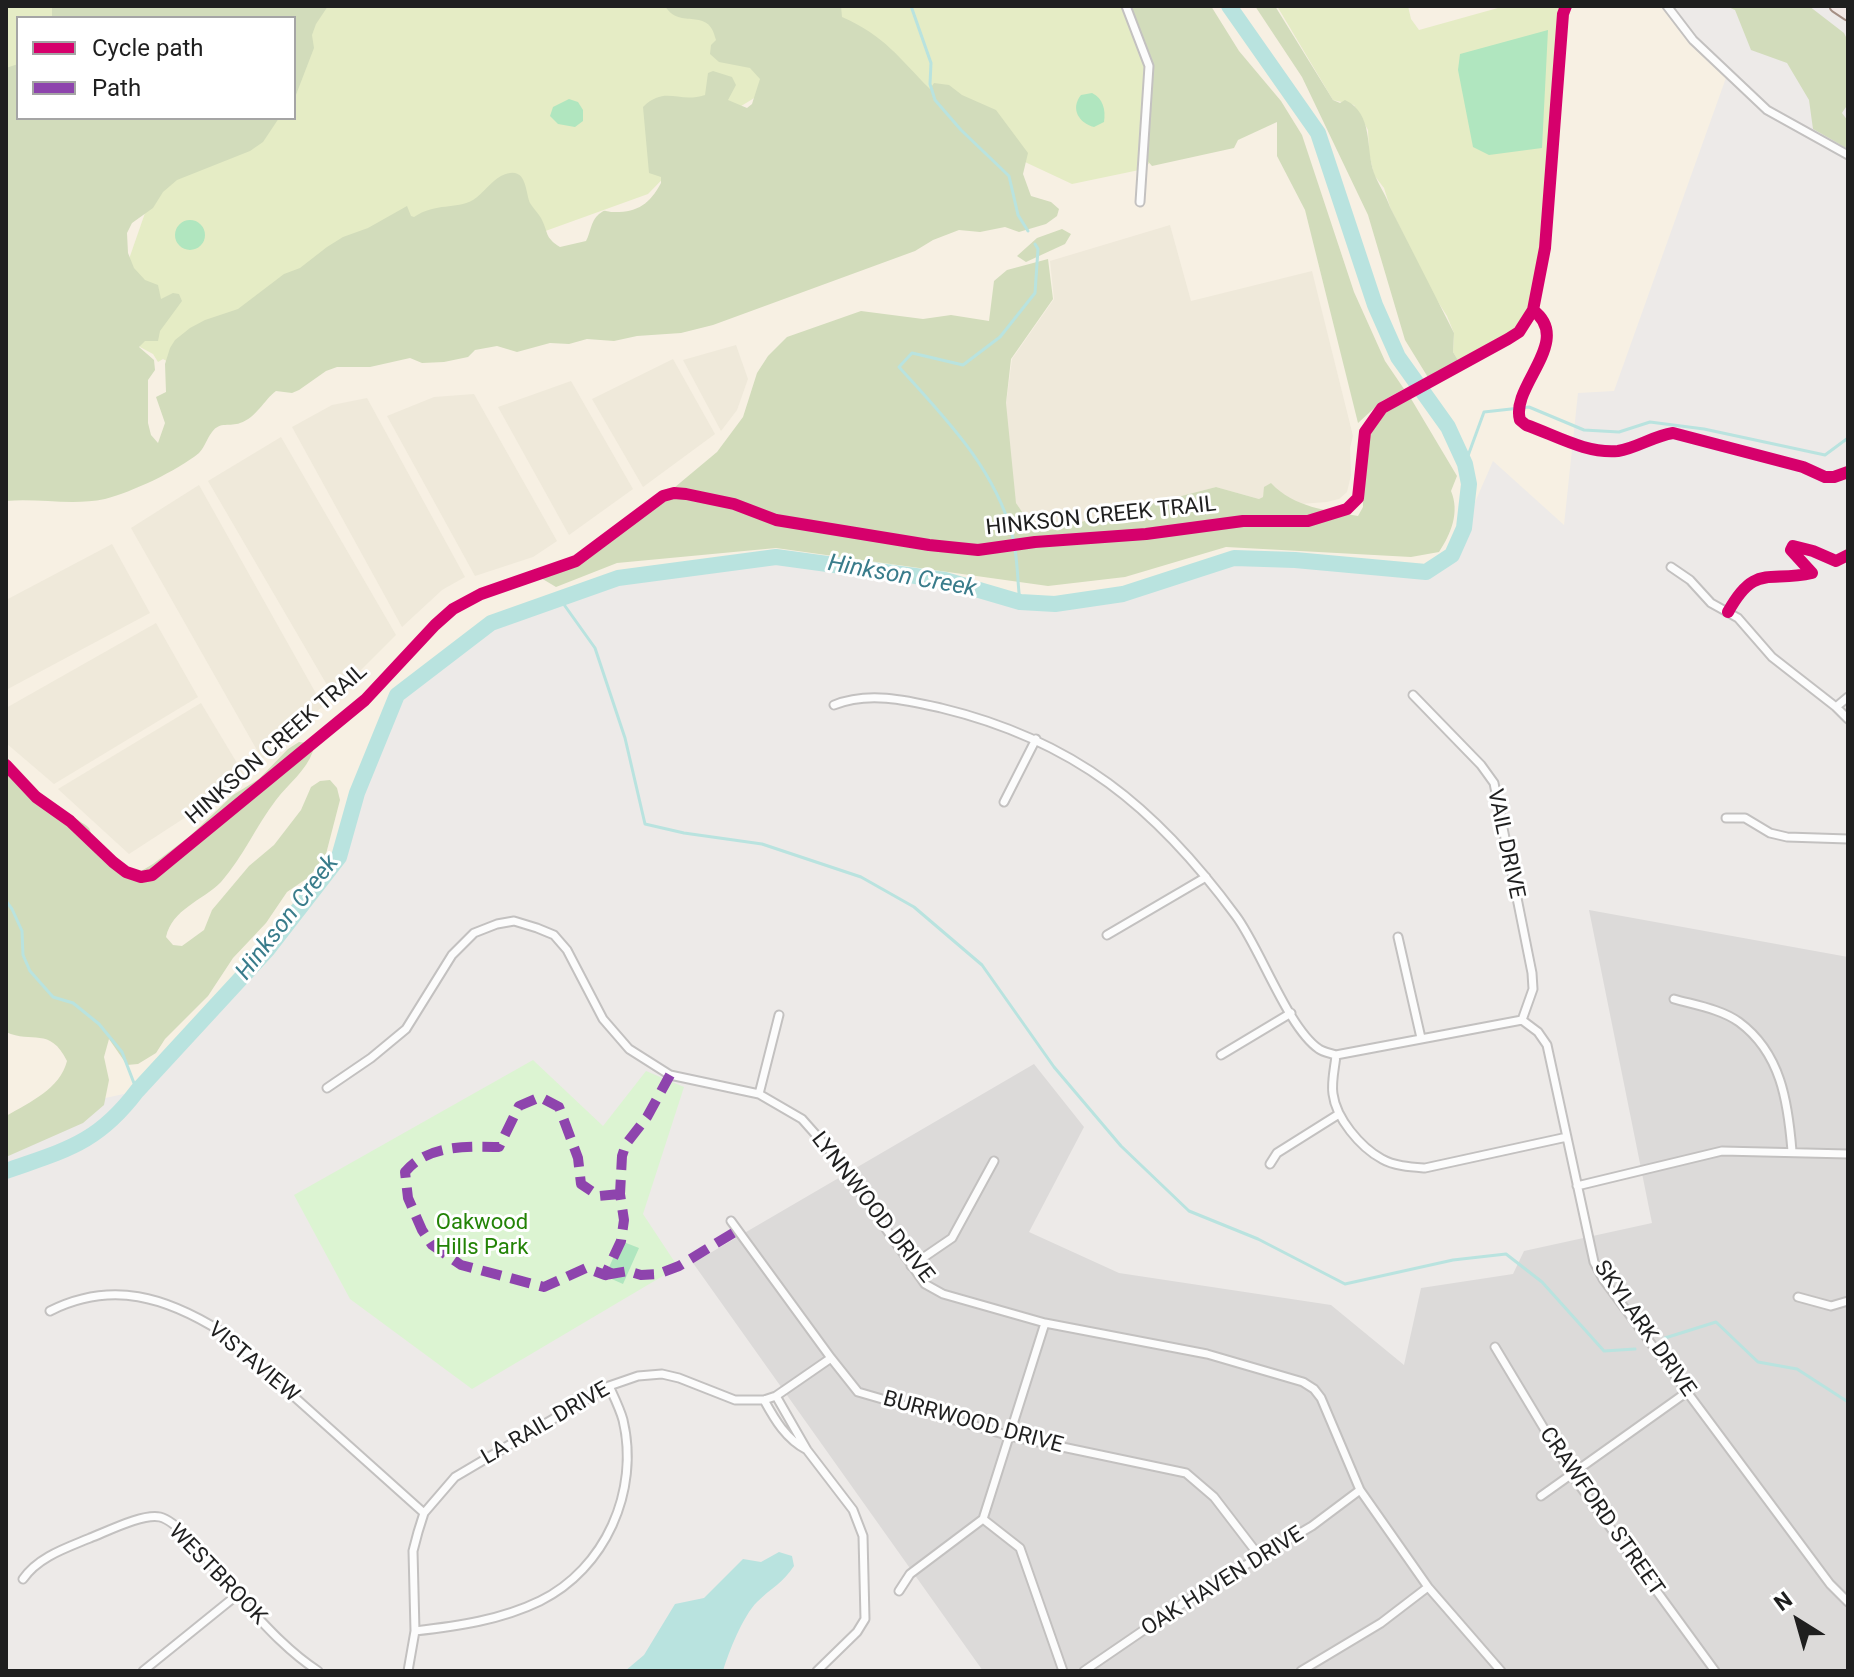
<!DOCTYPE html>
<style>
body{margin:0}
#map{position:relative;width:1854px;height:1677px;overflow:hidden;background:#edeae8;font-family:Roboto,sans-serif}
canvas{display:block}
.frame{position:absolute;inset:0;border:8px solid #1f1f1f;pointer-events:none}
.legend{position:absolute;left:16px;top:16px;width:280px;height:104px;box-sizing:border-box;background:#fff;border:2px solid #a5a5a5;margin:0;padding:10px 14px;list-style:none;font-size:24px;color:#1f1f1f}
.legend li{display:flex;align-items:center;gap:16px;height:40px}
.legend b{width:40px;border:2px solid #a5a5a5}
.north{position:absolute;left:1758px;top:1581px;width:80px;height:80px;-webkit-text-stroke:6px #fff;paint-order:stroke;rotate:323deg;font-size:22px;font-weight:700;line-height:32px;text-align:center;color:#1f1f1f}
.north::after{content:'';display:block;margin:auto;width:28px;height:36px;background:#1f1f1f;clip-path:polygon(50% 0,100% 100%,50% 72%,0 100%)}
</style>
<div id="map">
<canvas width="1854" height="1677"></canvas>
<div class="frame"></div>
<ul class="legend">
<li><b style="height:10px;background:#d6006c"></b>Cycle path</li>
<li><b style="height:10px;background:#8e44ad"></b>Path</li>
</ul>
<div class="north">N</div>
</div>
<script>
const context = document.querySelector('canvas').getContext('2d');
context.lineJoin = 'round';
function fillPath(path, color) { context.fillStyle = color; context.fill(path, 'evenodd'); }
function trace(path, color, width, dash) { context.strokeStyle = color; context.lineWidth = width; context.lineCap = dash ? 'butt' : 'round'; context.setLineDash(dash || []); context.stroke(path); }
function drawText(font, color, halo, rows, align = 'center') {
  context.font = font + ' Roboto,sans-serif'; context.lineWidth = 6; context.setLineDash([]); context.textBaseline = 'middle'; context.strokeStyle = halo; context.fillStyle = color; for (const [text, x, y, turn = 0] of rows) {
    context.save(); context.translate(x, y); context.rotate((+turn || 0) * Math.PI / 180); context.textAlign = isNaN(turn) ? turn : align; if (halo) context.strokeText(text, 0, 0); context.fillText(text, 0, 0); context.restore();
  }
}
const residential = new Path2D(`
 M1589 910 1848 957V1671H983L693 1263 1034 1064 1084 1127 1029 1232 1119 1273 1331 1305 1404 1365 1421 1288 1513 1274 1524 1251 1652 1223Z`);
const education = new Path2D(`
 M6 6H1667L1727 75 1614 391 1578 393 1564 525 1493 461 1452 555 1426 572 1295 560 1234 558 1123 594 1055 604 1020 602 945 580 776 557 618 578 491 623 397 695 339 857 267 950 137 1091 42 1112 6 1134ZM18 18H294V118H18Z`);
const farmland = new Path2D(`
 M1170 225 1191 301 1312 271 1353 436 1350 448 1351 475 1347 492 1339 499 1327 502 1300 504 1265 487 1263 497 1259 499 1216 487 1046 531 1029 522 1016 503 1002 434 1012 359 1054 299 1050 261Z
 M736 345 748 379 737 410 721 431 683 360Z
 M673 359 715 434 643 487 592 399Z
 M571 381 633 489 569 535 498 407Z
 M474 394 557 541 533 557 475 576 387 416 434 397Z
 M367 398 465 577 442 590 402 627 292 427 332 405Z
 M281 437 396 635 334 697 208 481Z
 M199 485 323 706 262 759 131 528Z
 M112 544 150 613 6 690V600Z
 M156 623 198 697 54 784 6 743V708Z
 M201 703 246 778 129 854 58 789Z`);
const grass = new Path2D(`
 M6 6H68L59 18H18V75L6 85Z
 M291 6H1150L1183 125 1144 169 1072 184 995 148 807 66 723 117 648 194 174 365 163 359 158 362 153 354 140 347 121 282 145 213 169 160 212 118H294V18Z
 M1277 6H1408L1411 19 1419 30 1505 6H1563L1536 283 1529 310 1517 330 1459 362 1453 352 1454 333 1447 316 1433 294 1390 207 1384 188 1374 175 1369 153 1368 130 1354 105 1333 100Z`);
const forest = new Path2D(`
 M52 6H328L316 24 312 35 314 48 294 100V18H52Z
 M665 6H841L842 17C885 36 898 57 930 89L934 83 949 85 962 95 996 110 1028 153 1023 174 1031 196 1051 202 1059 209 1057 216 1046 224 1019 232 1005 227 980 232 959 230 933 240 915 251 713 325 681 333 637 336 614 341 587 339 569 344 550 343 517 352 497 346 475 350 468 357 444 362 422 363 410 358 370 367H337L326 371 299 390 292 393 276 391C264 400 256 418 240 423 230 427 220 421 212 432 207 438 205 447 199 453 177 471 132 492 105 499 72 506 39 498 6 501V68L18 64V118H279L263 142 250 151 177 180 163 192 153 208 132 223 127 233 128 253 134 268 145 280 158 285 161 299 173 293 179 294 182 301 160 331 158 341H145L139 347 154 360 155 370 148 380V423L151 435 158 443 165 423 156 397 166 392 165 364 170 348 175 340 190 328 205 320 238 309 284 274 300 268 327 247 343 237 368 228 407 206 411 216 414 217C437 202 455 210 473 200 483 194 490 182 501 176 527 163 525 191 530 203 533 208 538 213 541 218 549 233 544 237 560 247L586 241C591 232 590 222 599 214 606 209 604 211 611 212 637 213 649 205 661 183V177L649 173 643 107C666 85 678 104 705 95L708 73 713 71 732 77 736 85 728 100 747 108 752 104 760 79 750 68 719 62 710 54 711 45 716 40C709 5 680 31 665 6Z
 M1130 6H1211L1239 51 1281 101 1302 135 1354 292 1385 361 1404 389 1382 401 1358 423 1305 210 1277 156V122L1238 140 1234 148 1152 166 1145 158 1152 60Z
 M1255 6H1275L1333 100 1340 103 1345 100C1374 114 1365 147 1374 173 1378 184 1385 193 1390 207L1454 333 1453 352 1459 362 1429 379 1405 340 1368 215 1302 77Z
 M1726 6H1809L1844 33 1848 41V104L1842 113 1848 121V149L1813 129 1809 100 1787 63 1751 50 1735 10Z
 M1062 229 1071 234 1065 244 1026 262 1017 256 1037 238Z
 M1048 259 1053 299 1011 359 1006 403 1016 503 1029 522 1046 531 1216 487 1259 499 1263 497 1264 487 1271 483C1294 508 1327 510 1358 516L1363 507 1362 455 1370 428 1380 414 1410 397 1457 476 1451 491C1460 512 1451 534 1439 552L1411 557 1226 547 1125 577 1048 586 776 548 617 563 556 587 541 578 572 566 608 543 717 452 743 417 757 373 768 356 787 337 861 311 923 319 951 315 989 321 994 281 1007 270Z
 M299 742 308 743 313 751C306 771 289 783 276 800 256 826 243 857 221 882 202 901 172 909 166 937L173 945 182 946 204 930 212 910 249 866 274 845 301 810 311 787 320 781 330 780 337 788 340 800 326 854 309 877 287 892 266 923 233 958 208 996 165 1039 156 1053 138 1064 127 1065 109 1039 104 1057 109 1080 104 1105 83 1123 6 1157V1116C30 1102 60 1089 67 1061 50 1026 32 1044 6 1032V758C17 770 20 792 34 799 38 801 42 801 46 802 53 805 86 824 89 828 92 833 91 840 93 846 97 861 118 871 131 877L153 864 190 836 233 795 259 779 288 749Z`);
const park = new Path2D(`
 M533 1060 603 1126 646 1071 684 1087 643 1214 678 1267 472 1389 350 1299 294 1195Z`);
const pitch = new Path2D(`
 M1548 30 1542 148 1489 155 1473 147 1458 70 1460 54Z
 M1092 93C1103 98 1106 110 1104 122L1094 127C1079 123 1070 109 1081 95Z
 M569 99 578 102 583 110V121L575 127 558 124 550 116 553 107Z
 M175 235a15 15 0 1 1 30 0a15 15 0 1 1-30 0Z
 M621 1241 639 1248 623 1284 605 1276Z`);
const water = new Path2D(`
 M779 1552 792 1556 794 1566C783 1583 771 1588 757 1602 743 1616 729 1651 723 1671H625L644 1655 675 1604 704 1598 743 1559 761 1562Z`);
const stream = new Path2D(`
 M911 6 931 63 930 84 935 100 961 130 1009 176 1018 215 1028 231
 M1465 464 1484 412 1529 407 1584 430 1619 432 1650 422 1704 429 1825 455 1848 438
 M560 599 595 648 625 738 645 824 684 833 762 844 861 877 914 907 982 965 1054 1067 1121 1146 1189 1211 1258 1239 1345 1284 1453 1260 1506 1254 1542 1282 1604 1351 1635 1349
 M1020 602C1017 580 1018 555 1012 534 994 467 944 417 899 367L912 353 963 365 1000 337 1035 293 1038 249 1035 244
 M6 901 12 909 22 931 23 955 30 971 53 997 73 1003 99 1024 122 1052 137 1091
 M1665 1338 1716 1322 1758 1362 1797 1369 1848 1402`);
const river = new Path2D(`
 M6 1171C65 1150 97 1144 137 1091L267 950 339 857 357 793 397 695 491 623 618 578 776 557 945 580 1020 602 1055 604 1123 594 1234 558 1295 560 1426 572 1452 555 1464 528 1469 484 1465 464 1448 427 1398 357 1375 305 1318 133 1229 6`);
const minor = new Path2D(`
 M1126 6 1149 66 1140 202
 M1667 6 1693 40 1767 110 1848 155
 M1671 567 1690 580 1711 603 1738 618 1772 657 1836 707 1848 719
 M1413 695 1481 765 1494 783 1532 973 1533 989 1522 1020
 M834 705C868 691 906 700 941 708 1074 740 1156 807 1236 916 1260 948 1288 1028 1319 1049 1323 1052 1330 1053 1336 1055L1522 1020
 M1836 707 1848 697
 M1004 802 1036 739
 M1726 818H1745L1770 833 1787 837 1848 839
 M1107 935 1206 877
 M1398 937 1421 1038
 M1674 999C1695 1005 1721 1009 1739 1022 1781 1053 1788 1102 1792 1151
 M1522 1020 1538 1032 1547 1045 1594 1262 1603 1279 1830 1584 1848 1602
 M1221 1055 1291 1013
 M1336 1055C1335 1067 1331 1082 1333 1094 1336 1118 1360 1147 1382 1159 1394 1166 1411 1167 1425 1168L1567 1137
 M327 1088 371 1058 406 1029 452 955 474 933 497 924 514 921 537 928 554 935 567 950 603 1019 629 1049 670 1075 759 1094 802 1119 833 1154 925 1284 943 1294 1045 1323 1207 1354 1303 1382 1314 1389 1321 1398 1360 1490 1428 1587 1501 1671
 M759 1094 779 1015
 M1270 1164 1277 1153 1339 1114
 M1577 1186 1722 1151 1848 1154
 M731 1221 831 1358 858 1392 1010 1436 1186 1473 1214 1497 1260 1557
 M911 1266 952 1238 994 1161
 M1798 1297 1831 1306 1848 1301
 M50 1311C112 1280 166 1297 222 1332L424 1513
 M1495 1347 1572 1475 1715 1671
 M776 1396 807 1450 853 1510 863 1536 865 1619 857 1632 817 1671
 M764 1400C775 1420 786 1439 807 1450
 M1541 1496 1687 1392
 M983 1519 1020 1548 1063 1671
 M23 1579C38 1557 66 1548 90 1538 106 1532 143 1513 160 1517 182 1522 221 1578 237 1595 262 1622 287 1651 318 1671
 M899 1591 910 1574 983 1519 1045 1323
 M415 1631C458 1626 501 1620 540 1601 605 1569 640 1491 623 1420 620 1409 614 1397 609 1386
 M143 1671 237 1595
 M408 1671 415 1631 413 1551 418 1532 424 1513 455 1477 609 1386 638 1376 662 1374 679 1378 735 1400H764L776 1396 831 1358
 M1084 1671 1198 1593 1312 1526 1360 1490
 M1301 1671 1381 1623 1428 1587`);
const primary = new Path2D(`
 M1836 6 1848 14`);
const quiet = new Path2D(`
 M620 1194 599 1196 581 1184 578 1158 559 1107 540 1097 519 1106 499 1147C466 1146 427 1145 405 1172L408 1198 422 1230 432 1245 461 1265 544 1287 586 1268 605 1275 621 1241 624 1220 620 1194 622 1156 626 1144 647 1117 670 1075
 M605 1275 628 1271 641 1275 658 1274 679 1266 738 1230`);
const cycleway = new Path2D(`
 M1533 310C1574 341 1510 386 1520 420L1526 425C1555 435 1586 454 1618 451 1637 448 1653 436 1673 433L1803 467 1825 477H1834L1848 472
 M1728 612C1755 563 1768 583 1812 573L1791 550 1793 546 1813 551 1836 561 1848 555
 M6 765 36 797 70 821 113 862 126 872 141 877 152 875 365 700 435 625 453 609 481 594 576 561 663 496 674 493 686 494 734 504 776 520 929 545 978 550 1035 542 1146 534 1243 521H1308L1347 509 1358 498 1365 432 1382 408 1508 339 1519 332 1533 310 1545 248 1563 14 1566 6`);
const streetNames = [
 ["HINKSON CREEK TRAIL",1101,517,-6],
 ["HINKSON CREEK TRAIL",277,745,-41],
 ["VAIL DRIVE",1505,844,78],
 ["LYNNWOOD DRIVE",872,1208,52],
 ["SKYLARK DRIVE",1644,1329,55],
 ["VISTAVIEW",253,1363,40],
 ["BURRWOOD DRIVE",973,1423,15],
 ["LA RAIL DRIVE",546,1424,-30],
 ["CRAWFORD STREET",1601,1512,55],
 ["WESTBROOK",217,1575,46],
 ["OAK HAVEN DRIVE",1223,1582,-32]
];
const parkNames = [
 ["Oakwood",482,1223],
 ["Hills Park",482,1248]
];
const waterNames = [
 ["Hinkson Creek",902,577,10],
 ["Hinkson Creek",288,918,-52]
];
fillPath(residential, '#dcdad9');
fillPath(education, '#f7f0e3');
fillPath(farmland, '#efe9da');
fillPath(grass, '#e5ecc5');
fillPath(forest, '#d2dcbb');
fillPath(park, '#dcf4d2');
fillPath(pitch, '#b0e6bf');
fillPath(water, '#b9e3df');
trace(stream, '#b9e3df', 3);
trace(river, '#b9e3df', 16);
trace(minor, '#c3c1c0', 11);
trace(primary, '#a48f84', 15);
trace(minor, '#fcfcfc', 7);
trace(primary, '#f1e8e5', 11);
trace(quiet, '#8e44ad', 10, [20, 10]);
trace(cycleway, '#d6006c', 12);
drawText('22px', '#1f1f1f', '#fff', streetNames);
drawText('22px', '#238306', '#fff', parkNames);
drawText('italic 24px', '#397c8b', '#fff', waterNames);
</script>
